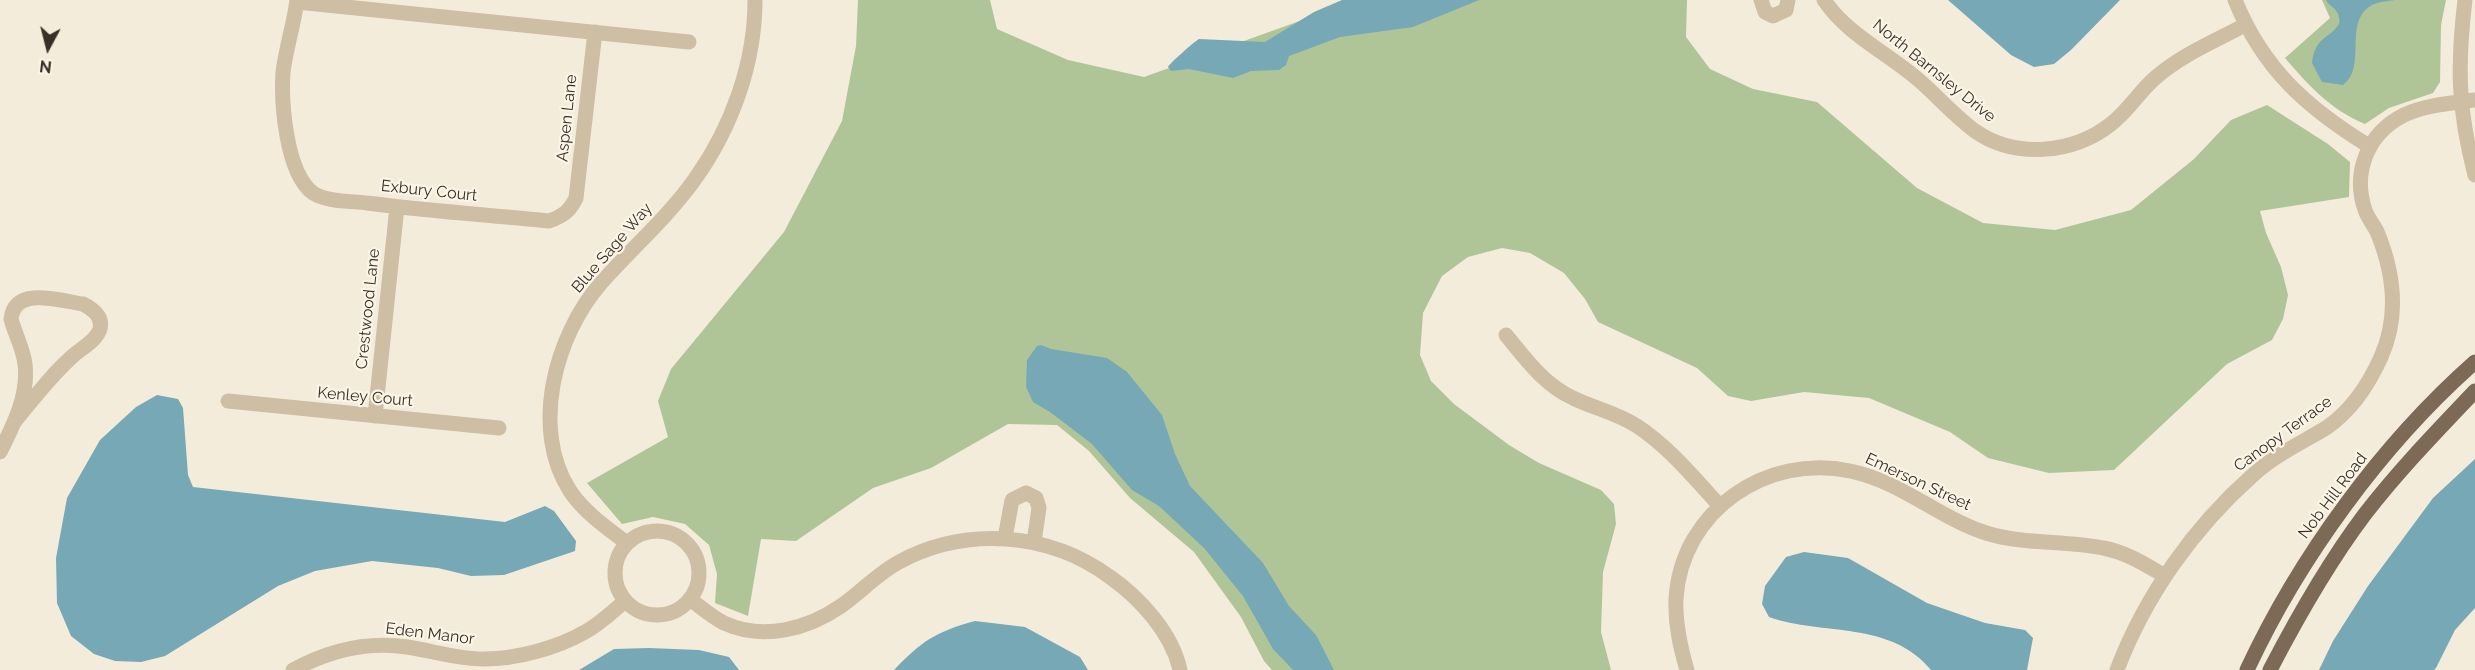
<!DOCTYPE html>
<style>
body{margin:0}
#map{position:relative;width:2475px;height:670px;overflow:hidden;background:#f4ecda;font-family:Raleway,sans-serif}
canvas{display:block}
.north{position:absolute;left:18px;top:18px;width:60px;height:60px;-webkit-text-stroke:4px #fbf5e7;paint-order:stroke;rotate:187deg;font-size:16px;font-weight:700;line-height:24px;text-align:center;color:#392f27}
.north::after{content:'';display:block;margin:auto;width:21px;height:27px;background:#392f27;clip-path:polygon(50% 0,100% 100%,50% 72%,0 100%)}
</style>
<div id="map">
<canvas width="2475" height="670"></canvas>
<div class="north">N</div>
</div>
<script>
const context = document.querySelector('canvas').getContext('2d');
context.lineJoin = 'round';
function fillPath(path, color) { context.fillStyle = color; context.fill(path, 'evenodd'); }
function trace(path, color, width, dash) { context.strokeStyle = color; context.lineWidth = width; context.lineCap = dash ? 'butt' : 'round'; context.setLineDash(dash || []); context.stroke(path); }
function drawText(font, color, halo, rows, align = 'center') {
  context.font = font + ' Raleway,sans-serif'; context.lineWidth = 4.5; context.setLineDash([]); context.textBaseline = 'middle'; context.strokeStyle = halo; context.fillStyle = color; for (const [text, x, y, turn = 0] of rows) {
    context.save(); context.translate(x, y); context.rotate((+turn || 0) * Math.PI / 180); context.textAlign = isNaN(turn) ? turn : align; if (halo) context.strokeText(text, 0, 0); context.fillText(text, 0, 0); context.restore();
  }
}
const green = new Path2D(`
 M858 0H990L997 29 1068 60 1144 77 1319 14 1346 0H1687L1686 37 1710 69 1753 89 1817 102 1917 188 1983 223 2055 230 2131 210 2194 159 2231 120 2267 105 2328 144 2350 162 2349 197 2260 211 2266 233 2281 267 2288 295 2283 319 2272 340 2227 364 2114 470 2049 473 1988 458 1950 432 1869 398 1804 392 1751 401 1728 396 1697 368 1598 322 1585 299 1564 273 1530 253 1502 248 1468 257 1442 276 1423 313 1420 355 1431 381 1454 404 1509 445 1539 463 1601 490 1614 504 1616 524 1603 572 1601 632 1611 670H1272L1264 661 1241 617 1194 552 1130 498 1089 451 1057 425 1008 424 931 468 873 488 796 541 761 539 748 616 715 603 717 574 709 545 685 524 653 517 622 524 587 483 668 437 658 401 671 369 784 232 842 121 856 46Z
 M2322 0H2446L2441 25 2440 82 2433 93 2389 108 2365 124C2331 110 2309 86 2285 58L2330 18Z`);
const water = new Path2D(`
 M1342 0H1479L1413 27 1340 37 1289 56 1286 65 1279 70 1251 71 1233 78 1189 69 1171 71 1168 67C1170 63 1194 42 1199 39L1265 42 1314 12Z
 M1948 0H2120L2071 50 2054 64 2034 67 2011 55Z
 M2326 0H2395C2388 1 2378 2 2372 5 2342 22 2368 67 2343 85L2322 82 2312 63C2315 36 2330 39 2339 24 2340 20 2339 18 2338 14 2336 8 2329 6 2326 0Z
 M1041 345 1051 349 1107 358 1127 372 1162 415 1175 454 1190 486 1263 563 1289 606 1316 635 1334 670H1293L1273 649 1243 596 1204 548 1159 506 1132 490 1092 444 1050 412 1033 402 1026 387 1027 360 1037 346Z
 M157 395 178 399 183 408 188 475 193 487 505 522 545 506 554 511 576 541 575 551 504 575 471 576 438 568 372 561 315 571 278 586 165 656 141 662 115 661 94 654 71 636 57 603 56 558 67 498 100 440 136 407Z
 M2475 459V608L2455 630 2436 668 2434 670H2319L2333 641 2368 586 2433 498Z
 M1804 552 1848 558 1927 603 1985 623 2025 630 2033 638 2027 670H1931C1890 620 1823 636 1769 617L1762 604 1765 586 1786 557Z
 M975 621 1025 627 1080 657 1088 670H894C922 641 935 632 975 621Z
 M649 648 699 650 729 657 739 670H579L614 649Z`);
const minor = new Path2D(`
 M297 0C294 24 286 48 283 72 281 103 286 173 313 193 327 202 351 201 367 203 428 211 489 215 549 221 563 216 570 211 576 198L595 32
 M1761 0 1765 12 1773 16 1786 10 1788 0
 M1824 0C1847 35 1890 54 1921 82 1939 98 1955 116 1975 131 2015 159 2073 154 2111 124 2128 111 2139 92 2155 78 2181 55 2215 41 2245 25
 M2235 0C2263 69 2307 108 2369 146
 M2465 0C2457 66 2458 110 2475 175
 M297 2 689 42
 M1506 335C1525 358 1544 385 1573 398 1593 408 1617 413 1637 426 1669 447 1694 478 1720 506
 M228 401 499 428
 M375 416 397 207
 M0 452C13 426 29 395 25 364 23 348 15 334 11 319 15 285 61 301 83 304 93 309 103 317 100 329 97 340 82 348 74 355 52 374 34 398 15 421
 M615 573a42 42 0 1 1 84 0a42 42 0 1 1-84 0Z
 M1005 538 1012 500 1026 493 1036 498 1039 508 1034 542
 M627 543C607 528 584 512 570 491 530 429 555 336 601 283 632 248 668 217 695 179 732 127 755 63 755 0
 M691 600C702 608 712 617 724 623 763 641 808 629 841 606 861 592 877 574 899 562 966 526 1049 532 1110 577 1140 598 1172 633 1180 670
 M293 670C328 651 367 641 407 647 433 651 458 659 484 659 517 659 557 648 585 632 600 624 612 612 625 601
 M1687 670C1680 646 1675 624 1676 599 1681 511 1767 453 1850 471 1900 481 1939 518 1986 533 2025 545 2064 540 2103 548 2126 552 2146 565 2165 576
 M2117 670C2145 596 2194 527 2253 475 2275 455 2301 443 2326 428 2351 411 2369 384 2381 357 2399 317 2394 274 2378 234 2375 226 2368 219 2365 210 2352 172 2368 133 2404 115 2425 105 2452 103 2475 100`);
const major = new Path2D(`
 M2247 670C2299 558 2382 444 2475 362
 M2270 670C2298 616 2328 563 2365 514 2399 470 2437 431 2475 391`);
const streetNames = [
 ["North Barnsley Drive",1934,71,39],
 ["Aspen Lane",567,118,-84],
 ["Exbury Court",429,191,6],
 ["Blue Sage Way",612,248,-49],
 ["Crestwood Lane",368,309,-84],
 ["Kenley Court",365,397,5],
 ["Canopy Terrace",2283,434,-36],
 ["Emerson Street",1918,482,25],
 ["Nob Hill Road",2333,496,-53],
 ["Eden Manor",430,634,7]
];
fillPath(green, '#afc598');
fillPath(water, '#76a8b5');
trace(minor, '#cebea4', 15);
trace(major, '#7c6956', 15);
drawText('16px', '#392f27', '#fbf5e7', streetNames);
</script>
